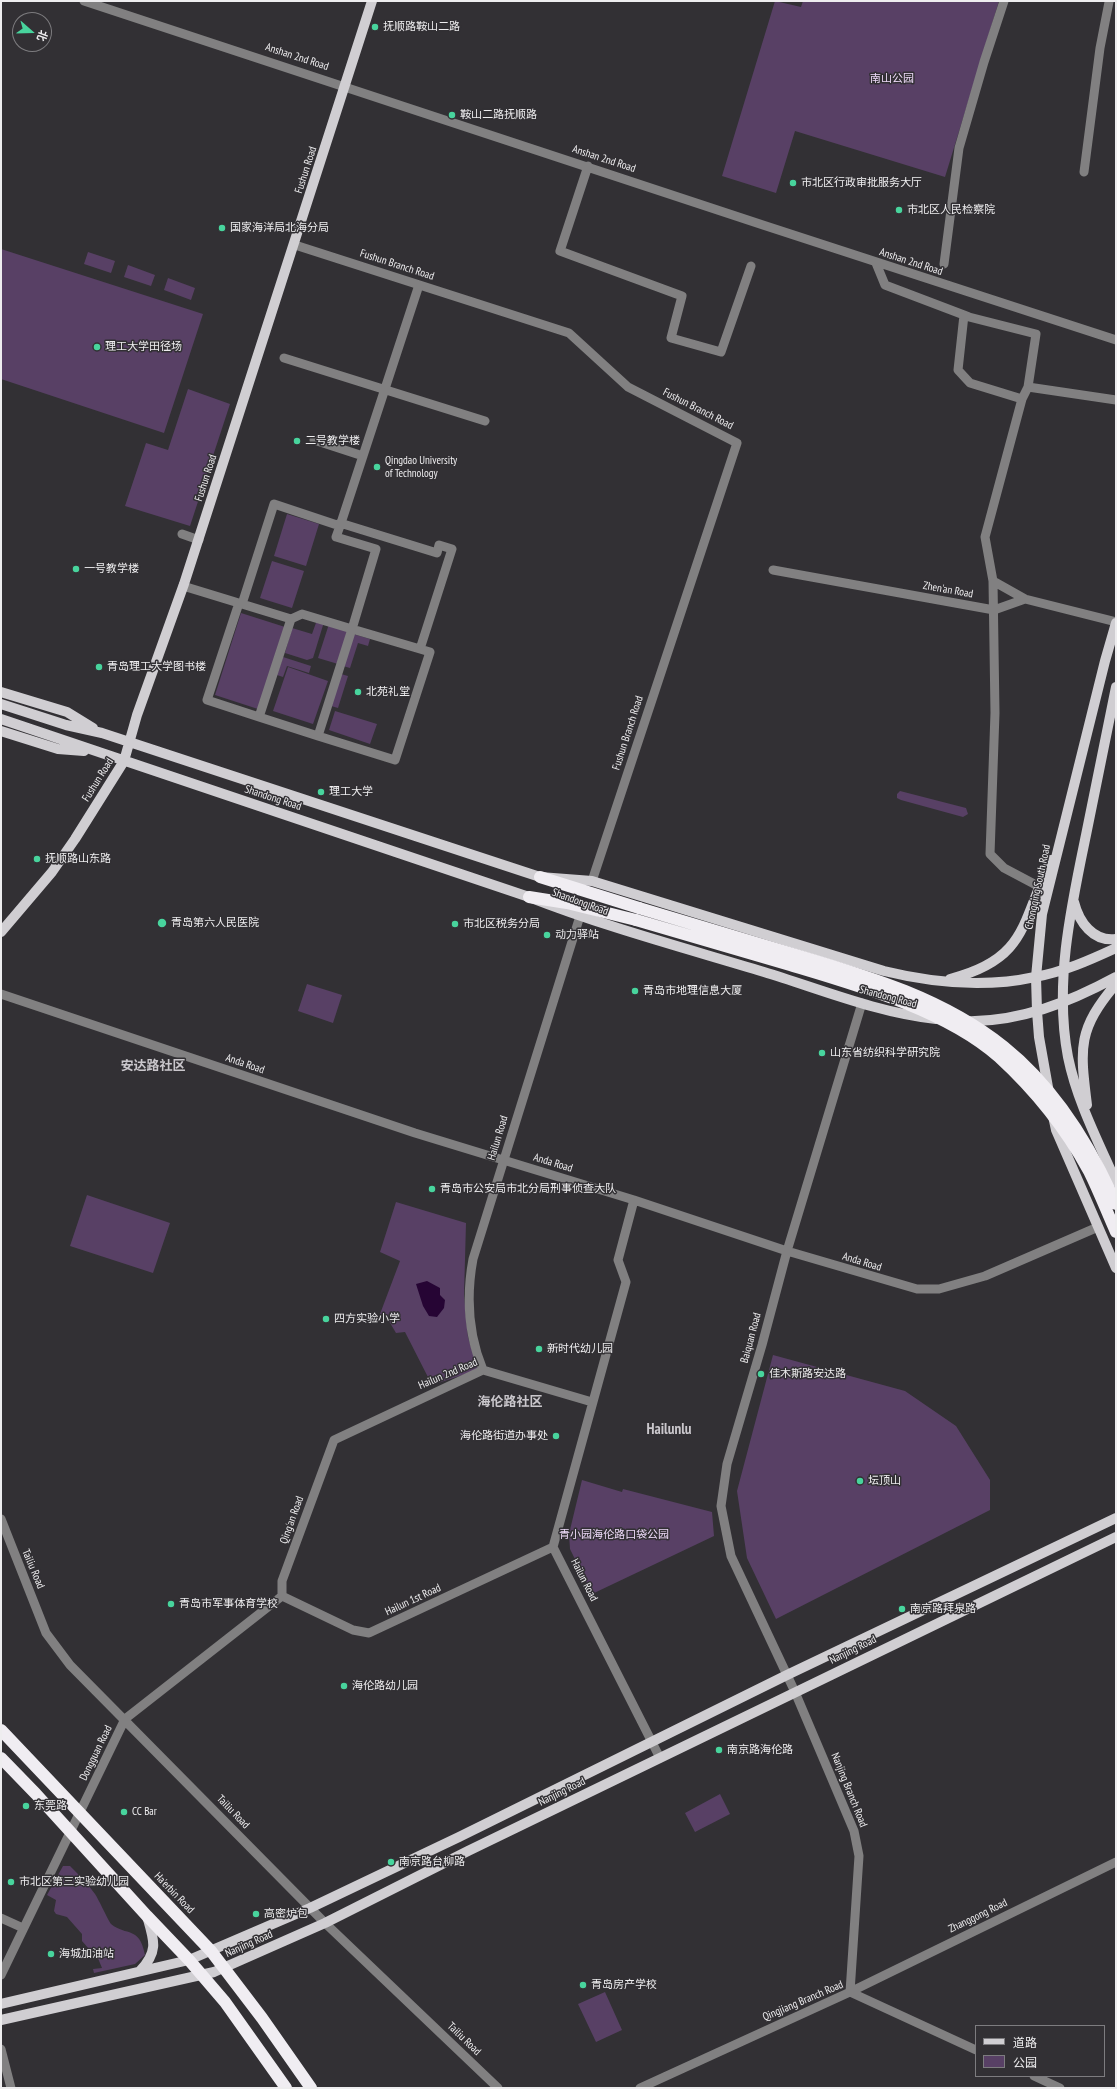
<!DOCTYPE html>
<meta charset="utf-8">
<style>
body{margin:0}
#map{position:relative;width:1117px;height:2089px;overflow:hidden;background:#323034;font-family:"PT Sans Narrow","Noto Sans SC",sans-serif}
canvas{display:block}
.frame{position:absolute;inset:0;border:2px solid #eeedef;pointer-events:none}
.legend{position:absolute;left:975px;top:2025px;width:130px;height:52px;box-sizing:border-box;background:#323034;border:1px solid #7d7c7f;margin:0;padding:5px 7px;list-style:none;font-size:12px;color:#eeedef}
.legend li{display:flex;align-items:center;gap:8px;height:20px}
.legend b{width:20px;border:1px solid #7d7c7f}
.north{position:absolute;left:12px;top:12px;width:40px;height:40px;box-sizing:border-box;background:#323034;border:1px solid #7d7c7f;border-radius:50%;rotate:110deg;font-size:11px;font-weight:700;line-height:16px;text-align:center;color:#eeedef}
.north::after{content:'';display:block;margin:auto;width:14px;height:18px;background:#48d49d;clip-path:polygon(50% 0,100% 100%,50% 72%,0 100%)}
</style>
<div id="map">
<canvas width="1117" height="2089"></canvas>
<div class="frame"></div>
<ul class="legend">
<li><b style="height:5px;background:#d0ced2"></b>道路</li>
<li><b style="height:11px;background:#584065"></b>公园</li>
</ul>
<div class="north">北</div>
</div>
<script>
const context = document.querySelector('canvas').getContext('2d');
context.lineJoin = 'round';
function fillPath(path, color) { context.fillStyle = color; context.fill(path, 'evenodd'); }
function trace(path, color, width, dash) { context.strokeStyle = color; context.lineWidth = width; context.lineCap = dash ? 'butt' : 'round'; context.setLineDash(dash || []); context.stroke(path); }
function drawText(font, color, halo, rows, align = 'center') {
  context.font = font + ' "PT Sans Narrow","Noto Sans SC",sans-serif'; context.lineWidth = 3; context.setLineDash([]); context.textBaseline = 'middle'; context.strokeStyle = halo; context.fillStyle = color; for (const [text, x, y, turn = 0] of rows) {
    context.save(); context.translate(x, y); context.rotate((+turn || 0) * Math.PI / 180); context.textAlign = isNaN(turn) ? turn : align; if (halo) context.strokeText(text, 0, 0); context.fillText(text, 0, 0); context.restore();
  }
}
const green = new Path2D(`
 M775 1 801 7 803 1H999L945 177 795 131 776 193 722 176Z
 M1 249 203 314 164 433 1 379Z
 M88 252 115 261 111 273 84 264Z
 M128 265 155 275 151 286 124 277Z
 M168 278 195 288 191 300 164 290Z
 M188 389 230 404 190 526 125 506 146 443 168 450Z
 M287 514 319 524 306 566 274 556Z
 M272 561 304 571 292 608 260 598Z
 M241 613 285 627 258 709 215 695Z
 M317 620 324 622 313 658 307 660 285 653 292 628 312 634Z
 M329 624 349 630 338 664 318 658Z
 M353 634 370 639 368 646 358 643 350 668 343 666Z
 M283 657 311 666 309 673 287 666 283 677 277 675Z
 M288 667 328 681 313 724 273 711Z
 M341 674 348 676 338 708 331 706Z
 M335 711 377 724 370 744 329 730Z
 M900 791 966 808 968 814 963 817 901 800 897 798V794Z
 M307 984 342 995 333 1023 298 1011Z
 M87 1195 170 1223 153 1273 70 1246Z
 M396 1202 466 1223 464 1295 468 1337 478 1370 432 1385 405 1332 396 1333 386 1316 380 1314 400 1261 380 1252Z
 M773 1355 905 1391 956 1426 990 1480V1510L776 1619 747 1558 737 1491Z
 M582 1480 622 1492 623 1489 712 1512 714 1536 592 1594 570 1549 569 1534Z
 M720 1794 730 1814 695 1832 685 1813Z
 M63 1866H70C79 1875 88 1884 95 1894 99 1900 108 1920 111 1924 127 1937 139 1925 145 1955L135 1964 94 1973 93 1969 102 1968 95 1951 89 1949 82 1941V1934L67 1917 56 1914 54 1911 56 1900 47 1895Z
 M605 1992 622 2030 596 2042 578 2004Z`);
const water = new Path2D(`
 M427 1281 440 1288V1295L445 1300 444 1308 437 1317 429 1316 423 1306 416 1284Z`);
const minor = new Path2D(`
 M84 1C429 112 771 230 1116 340
 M588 166 560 251 682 296 671 338 721 352 751 266
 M1084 172 1100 48 1109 2
 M295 245 569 333 628 387 737 443 592 881
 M876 263 885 285 964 315 969 317 1036 334 1028 387 1022 399 970 383 958 370 964 315
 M944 264 959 148 984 62 1004 1
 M284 358 485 421
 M1028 387 1116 400
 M1022 399 985 537 993 581 1025 599
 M314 440 363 456
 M340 526 419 285
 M182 534 199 540
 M773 570 994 610 1025 599 1116 622
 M993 581 995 713 990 854 1004 868 1038 886
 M183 586 291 619 302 614 352 629 318 736 259 717 291 619
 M239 603 207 700 259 717
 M242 604 274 504 340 526 336 537 376 549 352 629 420 649
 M318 736 395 760 430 652 420 649 452 549 439 545 437 553 340 523
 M1 994 415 1133 634 1200 787 1251 917 1289H939L985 1276 1098 1227
 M862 1003 787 1251 762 1345 727 1464 721 1506 731 1556 795 1692 854 1831 859 1856 850 1992 1116 1862
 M634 1200 618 1260 626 1282 553 1547 660 1758
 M483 1370C468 1334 466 1297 473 1259L580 916
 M1 1519 46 1633 70 1665 325 1923 498 2088
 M282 1596V1581L334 1440 483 1370 592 1402
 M282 1596 353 1630 369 1633 553 1547
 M1 1918 23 1928
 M1 1975 125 1719 282 1596
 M1 2049 11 2088
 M1034 2076 1060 2088
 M640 2088 850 1992 976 2050`);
const major = new Path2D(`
 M1116 687C1106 736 1096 786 1086 835 1071 907 1054 984 1068 1057 1077 1101 1098 1141 1116 1182
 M1 692 67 712 93 728
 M1 704 66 725 102 733 540 877 592 881 884 971C933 983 985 988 1035 977 1063 972 1090 960 1116 948
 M1 719 529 897C606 927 685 948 764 972 820 989 878 1013 936 1019
 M1 731 58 749 84 751
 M1074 902C1079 922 1093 942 1116 939
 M1 932 52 872 75 839 124 761 137 715 184 584 372 1
 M950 979C1028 959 1021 922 1051 860
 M964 1021C1018 1023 1070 1002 1116 977
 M1049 1093 1039 1037 1037 1011 1036 977 1042 914 1105 661 1116 623
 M1087 1105C1080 1048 1077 1030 1116 984
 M1053 1116 1056 1130 1116 1268
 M140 1971C159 1951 154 1940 147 1916
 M1 2004 189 1960 310 1908 459 1837 787 1675 1116 1518
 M1 2020 214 1972 325 1923 468 1851 1116 1537`);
const highway = new Path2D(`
 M540 877 639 908
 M529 897 567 903 636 920
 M1 1730 211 1951 262 2018 311 2088
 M1 1758 36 1794 147 1916 189 1960 225 2002 286 2088`);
const highwayBridge = new Path2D(`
 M639 908C690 923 741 938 793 954 867 976 943 998 1004 1047 1055 1088 1090 1145 1116 1204
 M636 920C687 935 738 950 790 965 857 985 946 1010 999 1057 1035 1090 1066 1129 1089 1171 1099 1191 1107 1212 1116 1232`);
const markers = [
 [375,27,4,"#48d49d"],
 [452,115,4,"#48d49d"],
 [793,183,4,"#48d49d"],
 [899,210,4,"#48d49d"],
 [222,228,4,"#48d49d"],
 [97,347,4,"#48d49d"],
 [297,441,4,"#48d49d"],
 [377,467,4,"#48d49d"],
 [76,569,4,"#48d49d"],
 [99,667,4,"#48d49d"],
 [358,692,4,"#48d49d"],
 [321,792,4,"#48d49d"],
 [37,859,4,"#48d49d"],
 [162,923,5,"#48d49d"],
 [455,924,4,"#48d49d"],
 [547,935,4,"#48d49d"],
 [635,991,4,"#48d49d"],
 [822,1053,4,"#48d49d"],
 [432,1189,4,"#48d49d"],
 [326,1319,4,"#48d49d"],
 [539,1349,4,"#48d49d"],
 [761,1374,4,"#48d49d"],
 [556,1436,4,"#48d49d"],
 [860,1481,4,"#48d49d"],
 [171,1604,4,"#48d49d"],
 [902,1609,4,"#48d49d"],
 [344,1686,4,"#48d49d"],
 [719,1750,4,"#48d49d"],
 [26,1806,4,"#48d49d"],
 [124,1812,4,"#48d49d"],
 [391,1862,4,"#48d49d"],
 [11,1882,4,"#48d49d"],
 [256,1914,4,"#48d49d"],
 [51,1954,4,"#48d49d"],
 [583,1985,4,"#48d49d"]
];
const poiNames = [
 ["抚顺路鞍山二路",383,27],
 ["鞍山二路抚顺路",460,115],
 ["市北区行政审批服务大厅",801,183],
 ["市北区人民检察院",907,210],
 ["国家海洋局北海分局",230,228],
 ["理工大学田径场",105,347],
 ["二号教学楼",305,441],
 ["Qingdao University",385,461],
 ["of Technology",385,474],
 ["一号教学楼",84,569],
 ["青岛理工大学图书楼",107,667],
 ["北苑礼堂",366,692],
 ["理工大学",329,792],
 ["抚顺路山东路",45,859],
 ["青岛第六人民医院",171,923],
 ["市北区税务分局",463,924],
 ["动力驿站",555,935],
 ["青岛市地理信息大厦",643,991],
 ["山东省纺织科学研究院",830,1053],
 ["青岛市公安局市北分局刑事侦查大队",440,1189],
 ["四方实验小学",334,1319],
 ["新时代幼儿园",547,1349],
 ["佳木斯路安达路",769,1374],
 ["海伦路街道办事处",548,1436,"right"],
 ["坛顶山",868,1481],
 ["青岛市军事体育学校",179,1604],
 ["南京路拜泉路",910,1609],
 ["海伦路幼儿园",352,1686],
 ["南京路海伦路",727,1750],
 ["东莞路",34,1806],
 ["CC Bar",132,1812],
 ["南京路台柳路",399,1862],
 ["市北区第三实验幼儿园",19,1882],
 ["高密炉包",264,1914],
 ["海城加油站",59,1954],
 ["青岛房产学校",591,1985]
];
const streetNames = [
 ["Anshan 2nd Road",297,57,18],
 ["Anshan 2nd Road",604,159,18],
 ["Fushun Road",306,170,-72],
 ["Anshan 2nd Road",911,262,18],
 ["Fushun Branch Road",397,265,18],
 ["Fushun Branch Road",698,409,27],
 ["Fushun Road",206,478,-72],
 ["Zhen'an Road",948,590,10],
 ["Fushun Branch Road",628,733,-72],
 ["Fushun Road",98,780,-58],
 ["Shandong Road",273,798,18],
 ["Chongqing South Road",1038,887,-78],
 ["Shandong Road",580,902,20],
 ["Shandong Road",888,997,15],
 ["Anda Road",245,1064,19],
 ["Hailun Road",498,1138,-73],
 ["Anda Road",553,1163,17],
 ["Anda Road",862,1262,17],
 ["Baiquan Road",751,1338,-75],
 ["Hailun 2nd Road",448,1374,-23],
 ["Qing'an Road",292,1520,-70],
 ["Tailiu Road",33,1569,67],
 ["Hailun Road",584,1580,63],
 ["Hailun 1st Road",413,1600,-25],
 ["Nanjing Road",853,1650,-26],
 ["Dongguan Road",96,1753,-64],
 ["Nanjing Branch Road",849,1790,68],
 ["Nanjing Road",562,1792,-26],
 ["Tailiu Road",233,1812,46],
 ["Ha'erbin Road",174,1893,46],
 ["Zhanggong Road",978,1916,-26],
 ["Nanjing Road",249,1944,-24],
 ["Qingjiang Branch Road",803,2001,-23],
 ["Tailiu Road",464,2039,44]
];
const parkNames = [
 ["南山公园",892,79],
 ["青小园海伦路口袋公园",614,1535]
];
const quarterNames = [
 ["安达路社区",153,1066],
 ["海伦路社区",510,1402]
];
const districtNames = [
 ["Hailunlu",669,1430]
];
fillPath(green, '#584065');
fillPath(water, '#260534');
trace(minor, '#818081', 9);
trace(major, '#d0ced2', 10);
trace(highway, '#f0edf2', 12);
trace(highwayBridge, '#f0edf2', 12);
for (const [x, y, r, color] of markers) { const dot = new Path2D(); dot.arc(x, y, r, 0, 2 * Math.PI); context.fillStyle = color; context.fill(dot); trace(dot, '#323034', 1.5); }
drawText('11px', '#eeedef', '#323034', poiNames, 'left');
drawText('11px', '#eeedef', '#323034', streetNames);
drawText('11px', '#efdbfa', '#323034', parkNames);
drawText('bold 13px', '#cac7cc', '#323034', quarterNames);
drawText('bold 15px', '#cac7cc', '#323034', districtNames);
</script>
